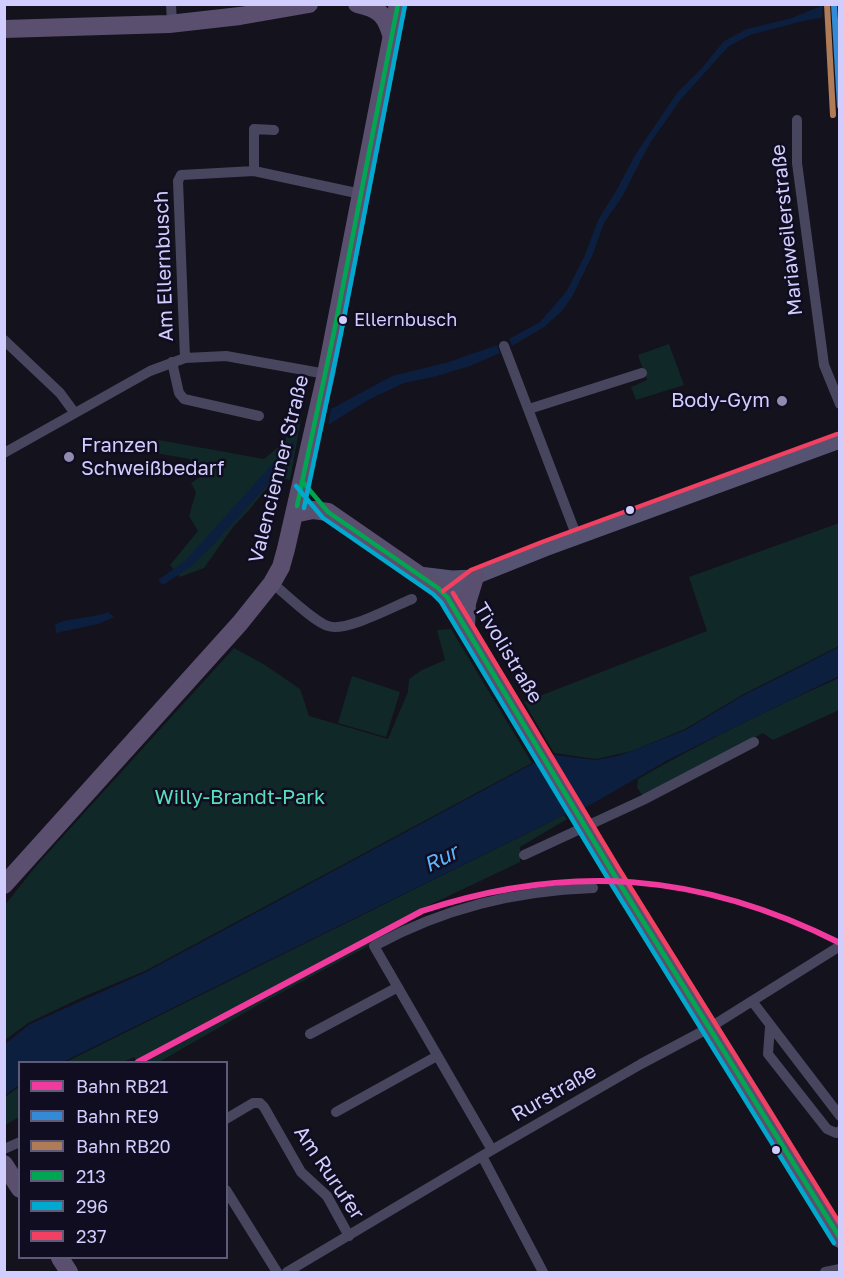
<!DOCTYPE html>
<meta charset="utf-8">
<style>
body{margin:0}
#map{position:relative;width:844px;height:1277px;overflow:hidden;background:#14121d;font-family:"Golos Text",sans-serif}
canvas{display:block}
.frame{position:absolute;inset:0;border:6px solid #d2cdff;pointer-events:none}
.legend{position:absolute;left:18px;top:1061px;width:210px;height:198px;box-sizing:border-box;background:#100d21;border:2px solid #5e5a7a;margin:0;padding:8px 10px;list-style:none;font-size:18px;color:#d2cdff}
.legend li{display:flex;align-items:center;gap:12px;height:30px}
.legend b{width:30px;border:2px solid #5e5a7a}
</style>
<div id="map">
<canvas width="844" height="1277"></canvas>
<div class="frame"></div>
<ul class="legend">
<li><b style="height:8px;background:#f13a9d"></b>Bahn RB21</li>
<li><b style="height:8px;background:#338bd7"></b>Bahn RE9</li>
<li><b style="height:8px;background:#b07c57"></b>Bahn RB20</li>
<li><b style="height:8px;background:#00a651"></b>213</li>
<li><b style="height:8px;background:#00a9ce"></b>296</li>
<li><b style="height:8px;background:#f24062"></b>237</li>
</ul>
</div>
<script>
const context = document.querySelector('canvas').getContext('2d');
context.lineJoin = 'round';
function fillPath(path, color) { context.fillStyle = color; context.fill(path, 'evenodd'); }
function trace(path, color, width, dash) { context.strokeStyle = color; context.lineWidth = width; context.lineCap = dash ? 'butt' : 'round'; context.setLineDash(dash || []); context.stroke(path); }
function drawText(font, color, halo, rows, align = 'center') {
  context.font = font + ' "Golos Text",sans-serif'; context.lineWidth = 5; context.setLineDash([]); context.textBaseline = 'middle'; context.strokeStyle = halo; context.fillStyle = color; for (const [text, x, y, turn = 0] of rows) {
    context.save(); context.translate(x, y); context.rotate((+turn || 0) * Math.PI / 180); context.textAlign = isNaN(turn) ? turn : align; if (halo) context.strokeText(text, 0, 0); context.fillText(text, 0, 0); context.restore();
  }
}
const green = new Path2D(`
 M669 344 684 385 636 400 631 387 647 380 638 355Z
 M302 413 290 480 276 477 249 510 233 527 204 568 180 577 170 565 198 531 189 516 196 492 191 483 200 477 190 459 156 453 153 439 264 459 282 444Z
 M839 523V646L742 695 685 729 632 751 596 759 554 753 524 702 707 631 689 577Z
 M451 629 532 763 145 971 85 996 28 1023 5 1040V905L36 866 234 648 265 665 300 689 309 716 388 739 408 692 409 679 422 670 445 660 437 630Z
 M352 676 400 692 386 737 338 723Z
 M839 678V710L773 740 763 733 644 797 637 788 638 779C703 742 771 708 839 678Z
 M564 815 567 819 520 847V862L421 909 402 928 260 1004 159 1062H137L134 1057 123 1062H66Z
 M19 1087V1117L5 1125V1097Z`);
const water = new Path2D(`
 M823 5 822 18 807 20 750 35 729 46 681 99 650 143 622 197 604 223 593 254 572 297 561 312 544 327 512 346 509 339 540 322 566 292 585 255 598 220 616 191 635 155 677 93 702 68 724 41 747 29 792 18Z
 M497 345 500 353 470 366 437 376 404 383 368 400 328 425 331 409 392 376 449 362Z
 M295 439 292 458 213 545 189 568 163 585 158 580 184 562Z
 M108 612 114 617 98 624 56 633 55 625C66 617 93 619 108 612Z
 M839 647V676L668 760 585 808 564 815 63 1062H20L19 1085 5 1095V1044L30 1024 146 972 532 764 554 755 596 760 617 756 632 751 685 730 742 696Z`);
const street = new Path2D(`
 M171 4 172 24
 M797 120V163L824 365 840 404
 M254 171V129L274 130
 M4 340 60 393 74 412
 M504 346 577 537
 M185 358 178 181 181 175 254 171 361 194
 M172 362 179 393 184 399 259 416
 M529 409 642 373
 M4 453 150 371 185 358 226 356 326 374
 M272 583C286 594 313 621 328 626 345 633 394 606 412 599
 M524 855 643 800 754 742
 M752 1001 840 1116
 M770 1027 768 1054 827 1129 836 1133 840 1131
 M310 1034 398 987
 M336 1112 437 1056
 M226 1119 253 1103H260L264 1107 301 1172 327 1196 349 1236
 M4 1149 20 1142
 M492 1150 374 946C444 908 514 891 593 888
 M482 1156 543 1272
 M226 1190 277 1272
 M287 1272 492 1150 641 1064 709 1028 840 946
 M825 1272 840 1269`);
const secondary = new Path2D(`
 M419 574 452 578 475 577
 M447 597 475 577 545 549 840 441`);
const primary = new Path2D(`
 M357 4C380 9 386 15 392 38
 M4 29 169 24 240 16 309 4
 M294 514 313 510 328 512 438 588 447 597 613 873 764 1114 840 1239
 M466 627 467 603 475 577
 M4 885 240 623 272 583 281 567 286 549 326 374 398 4
 M4 1164 20 1189
 M60 1258 69 1272`);
const bus1 = new Path2D(`
 M302 481 328 512 438 588 447 597 613 873 840 1238
 M297 506 334 332 398 4`);
const bus2 = new Path2D(`
 M296 486 323 518 433 594 441 602 607 877 834 1243
 M304 508 341 333 405 5`);
const bus3 = new Path2D(`
 M443 591 471 570 542 542 837 434
 M453 593 619 869 840 1224`);
const rail1 = new Path2D(`
 M138 1062 422 911C570 862 701 873 840 943`);
const rail2 = new Path2D(`
 M834 4 840 106`);
const rail3 = new Path2D(`
 M827 4 833 115`);
const markers = [
 [343,320,5,"#d2cdff"],
 [782,401,6,"#908cb0"],
 [69,457,6,"#908cb0"],
 [630,510,5,"#d2cdff"],
 [776,1150,5,"#d2cdff"]
];
const busNames = [
 ["Ellernbusch",354,320]
];
const streetNames = [
 ["Mariaweilerstraße",787,230,-96],
 ["Am Ellernbusch",164,266,-92],
 ["Valencienner Straße",279,469,-76],
 ["Tivolistraße",508,653,59],
 ["Rurstraße",554,1093,-30],
 ["Am Rurufer",329,1173,56]
];
const poiNames = [
 ["Body-Gym",770,401],
 ["Franzen",81,446,"left"],
 ["Schweißbedarf",81,469,"left"]
];
const parkNames = [
 ["Willy-Brandt-Park",240,798]
];
const waterNames = [
 ["Rur",441,859,-27]
];
fillPath(green, '#112828');
fillPath(water, '#0c1f3f');
trace(street, '#47465e', 10);
trace(secondary, '#555371', 15);
trace(primary, '#5b4f6f', 18);
trace(bus1, '#00a651', 4.5);
trace(bus2, '#00a9ce', 4.5);
trace(bus3, '#f24062', 4.5);
trace(rail1, '#f13a9d', 6);
trace(rail2, '#338bd7', 6);
trace(rail3, '#b07c57', 6);
for (const [x, y, r, color] of markers) { const dot = new Path2D(); dot.arc(x, y, r, 0, 2 * Math.PI); context.fillStyle = color; context.fill(dot); trace(dot, '#100d21', 2); }
drawText('18px', '#d2cdff', '#100d21', busNames, 'left');
drawText('20px', '#d2cdff', '#100d21', streetNames);
drawText('20px', '#d2cdff', '#100d21', poiNames, 'right');
drawText('20px', '#59dfbc', '#100d21', parkNames);
drawText('italic 21px', '#5bb5ff', '#100d21', waterNames);
</script>
